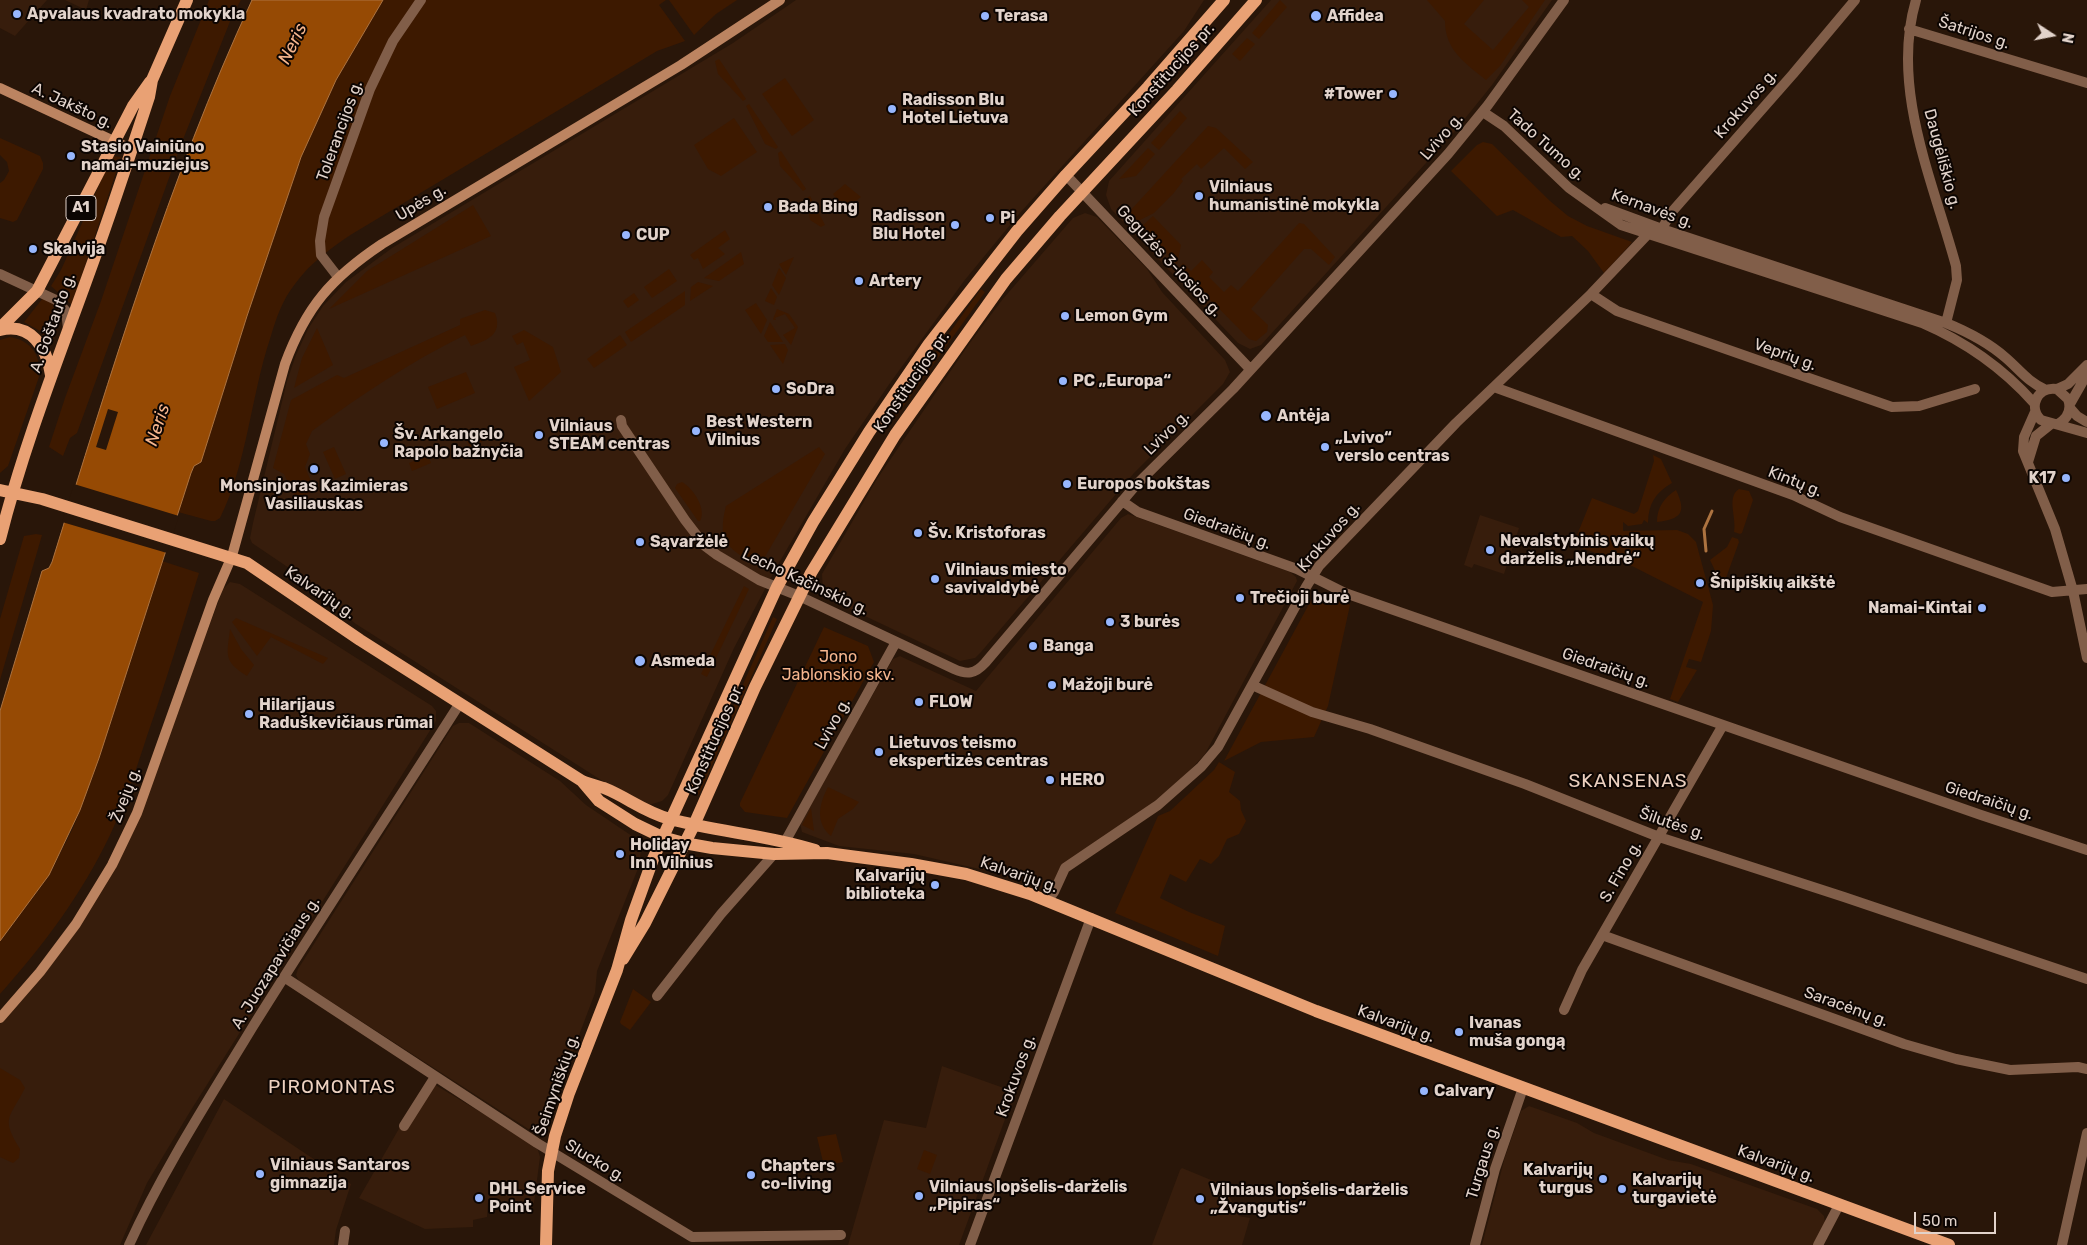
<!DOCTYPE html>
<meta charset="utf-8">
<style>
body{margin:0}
#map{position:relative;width:2087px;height:1245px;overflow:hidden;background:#291609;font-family:Rubik,sans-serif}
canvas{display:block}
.north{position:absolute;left:2027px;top:10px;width:50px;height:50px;-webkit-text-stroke:4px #0c0502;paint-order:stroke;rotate:101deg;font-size:14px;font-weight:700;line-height:20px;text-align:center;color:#e2d3cb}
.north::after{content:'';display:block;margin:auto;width:18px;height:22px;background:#e2d3cb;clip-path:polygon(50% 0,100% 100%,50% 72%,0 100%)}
.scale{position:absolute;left:1914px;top:1212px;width:82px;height:22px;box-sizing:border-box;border:2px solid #e2d3cb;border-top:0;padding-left:6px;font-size:15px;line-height:18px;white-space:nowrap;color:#e2d3cb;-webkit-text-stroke:4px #0c0502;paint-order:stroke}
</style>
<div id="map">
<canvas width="2087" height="1245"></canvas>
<div class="north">N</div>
<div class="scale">50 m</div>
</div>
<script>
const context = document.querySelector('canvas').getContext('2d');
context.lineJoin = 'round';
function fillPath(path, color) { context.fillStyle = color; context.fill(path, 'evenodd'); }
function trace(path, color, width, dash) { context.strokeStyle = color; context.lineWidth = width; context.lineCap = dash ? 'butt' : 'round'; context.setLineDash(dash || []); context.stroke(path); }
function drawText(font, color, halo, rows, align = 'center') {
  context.font = font + ' Rubik,sans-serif'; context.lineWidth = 4; context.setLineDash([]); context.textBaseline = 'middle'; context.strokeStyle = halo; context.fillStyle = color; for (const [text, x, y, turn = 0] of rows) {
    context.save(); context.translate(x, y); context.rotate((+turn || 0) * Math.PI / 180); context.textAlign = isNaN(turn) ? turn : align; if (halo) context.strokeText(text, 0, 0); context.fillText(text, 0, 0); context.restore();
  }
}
const built = new Path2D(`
 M0 0H47L15 36 0 28Z
 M65 0H89L86 10Z
 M796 0H1204L1184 31 1019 214 964 281 890 383 845 449 776 568 734 648 668 795 662 801 649 805 623 794 356 624 342 613 326 593 252 543 250 538 253 523 287 381 296 355 308 329 323 306 346 282 392 248 733 43Z
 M1271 0H1552L1492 85 1455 131 1261 345 1250 349 1238 343 1111 209 1106 195 1109 181Z
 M1085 213 1097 217 1147 269 1162 292 1225 360 1230 372 1223 384 1134 473 981 652 975 658 960 661 829 599 823 592 822 574 877 479 969 344 1002 300 1073 218Z
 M1128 514 1290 572 1296 577 1297 581 1205 754 1183 778 1146 808 1062 866 1050 892 988 871 914 854 839 846 802 832 800 823 893 659 900 656 904 658 976 691 1121 518Z
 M1480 515 1519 528 1504 574 1474 564 1472 568 1464 565Z
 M230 582 240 584 432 706 436 711V721L191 1110 147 1183 120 1245H0V1023L29 992 132 833 223 589Z
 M459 723H469L560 781 586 805 632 836 641 849 639 866 597 971 595 993 545 1125 539 1130H530L299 981 296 975 298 969 453 726Z
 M942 1066 1015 1092 959 1245H848L884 1120 926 1128Z
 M427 1080 534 1144 538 1150 540 1157 534 1203H488L487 1217 473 1220V1227L425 1229 359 1198Z
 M224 1099 351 1184 336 1230 334 1245H146Z
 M1529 1106 1577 1123 1594 1133 1668 1160 1691 1164 1817 1209 1824 1216 1825 1223 1816 1245H1482L1505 1157 1521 1111Z
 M1182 1168 1211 1180 1223 1183 1239 1216 1250 1218 1242 1245H1152L1180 1170Z`);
const green = new Path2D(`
 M209 0H241L233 14 182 142 77 433 70 438 63 456 49 447 65 398 101 301 170 96Z
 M383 0H666L659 5 685 41 657 51 352 234C331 248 310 263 295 284 282 300 276 319 270 339 251 396 247 464 220 518L215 521H211L178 512C182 499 188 466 201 462L247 316 301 157 336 80Z
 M669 0H737L716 14 694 35Z
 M1280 0 1287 7 1259 39 1252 33Z
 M1427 0H1484L1464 24 1493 50 1529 7 1522 0H1545L1500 66 1486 80C1465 63 1445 50 1445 21Z
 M1247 38 1255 44 1240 61 1232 54Z
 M719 59 746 99 743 101 718 74 715 61Z
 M785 78 814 120 792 136 762 94Z
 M749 104 778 147 776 149 765 144 746 106Z
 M1180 111 1187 118 1159 150 1151 143Z
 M734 118 757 152 721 176 708 169 694 145Z
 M1208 126 1216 128 1253 162 1245 169 1224 148 1201 169 1197 164 1181 179 1183 181 1173 194 1154 213 1136 222 1129 212Z
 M0 138 40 156 43 163V169L17 220 13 222 0 218V183L4 180 9 171 7 162 0 155Z
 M1483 142 1492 144 1550 201 1568 216 1587 226 1632 242 1629 246 1604 273 1588 251 1572 236 1561 237 1513 210 1497 216 1451 171 1477 145Z
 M1148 148 1155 154 1136 176 1119 179Z
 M781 151 806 189 803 191 780 166 778 153Z
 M112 156 121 157 72 305 51 286 61 270Z
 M845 184 861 197 845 209 833 194Z
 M810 196 825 225 821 227 810 220 807 198Z
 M473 205 491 236 329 309 367 271Z
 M1153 216 1181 245 1177 264 1141 227Z
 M1299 223 1304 224 1335 257 1329 265 1311 249H1304L1251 309 1268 325 1267 332 1256 341 1249 339 1179 268 1183 263 1191 271 1202 260 1213 272 1209 277 1224 292 1231 285 1238 291Z
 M725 230 730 239 718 248 725 254 703 269 698 258 694 260 690 255Z
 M741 252 744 264 719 281 704 278Z
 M794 257 786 275 779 264Z
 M779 268 786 278 779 295 772 285Z
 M669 269 677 281 652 298 644 287Z
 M698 282 713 286 690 301 691 287Z
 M771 288 777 297 774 305 765 301Z
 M981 289 985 292 895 418 890 416Z
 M685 291V305L631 342 625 332Z
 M634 293 639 300 628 308 623 301Z
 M43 298 60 309 62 315 51 346 40 331 24 322Z
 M756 303 767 320 761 334 745 310Z
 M777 309 789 314 798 327 791 345 783 335 795 328 785 314 775 318 776 320H774L773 319Z
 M485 310 495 313C503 334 488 340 471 346L465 335C410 362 361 395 312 431L306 444 310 454 305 467 315 491 301 497 294 495 284 474 273 468 291 400 337 375 344 378 460 325V319Z
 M770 322 783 342H768L764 336Z
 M317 328 333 365 294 388 302 358Z
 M524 330 553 347 561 372 529 401 514 367 530 360 523 342 517 345 512 336Z
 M620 335 627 345 594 368 587 359Z
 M10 337C30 340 40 354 40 374L8 466 0 473V340Z
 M785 344 788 350 783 364 770 345Z
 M466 372 475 393 437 409 428 387Z
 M487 431 490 438 470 447 466 440Z
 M334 447 346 474 335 479 323 452Z
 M819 447 825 454 759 567C730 549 716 544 726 506Z
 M428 455 431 463 412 471 409 463Z
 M1653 455 1661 459 1672 483C1656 492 1648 504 1648 523L1644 520 1642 524 1628 526 1623 522V531L1677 530 1688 534 1696 542 1713 605 1711 631 1701 662 1689 659 1686 667 1697 670 1678 702 1670 699 1703 602 1630 565 1573 545 1592 498 1634 514 1638 511 1654 461Z
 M682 482C693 488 707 509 700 521H698L675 488 677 484Z
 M1739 489 1749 491 1753 500 1742 533 1740 534 1734 532C1737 518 1726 497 1739 489Z
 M1676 490C1687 513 1681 519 1657 522 1657 507 1664 498 1676 490Z
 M36 534 42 535 0 680V619L24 536Z
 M1732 537 1738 539 1739 542 1726 578 1723 582 1719 579 1710 560 1727 547Z
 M162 561 199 573C182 628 166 682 147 736 136 770 125 803 110 835 82 894 43 946 0 994V941L49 875 73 828 99 758Z
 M744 586 749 589 707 677 701 674Z
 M1318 592 1350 605 1328 706 1314 737 1261 742 1224 761 1315 593Z
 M773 617 777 619 699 795 695 792Z
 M236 618 328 658 323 664 271 637 257 656 232 622Z
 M824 627 868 646 874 662 787 818 745 812 740 806V803Z
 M230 629 241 649 254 665 247 676C223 661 227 655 230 629Z
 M1219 762 1235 772 1229 792 1240 801 1241 810 1246 821 1239 834 1227 839 1219 856 1211 864 1200 859 1186 882 1170 874 1160 898 1189 912 1225 926 1218 956 1115 913 1158 816 1170 811 1214 770Z
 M828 787 859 802 853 809 838 819 831 836C815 823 819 804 828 787Z
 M811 808 814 831 802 825Z
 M633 989 651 1002 630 1030 621 1024 620 1022Z
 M0 1068 20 1080 25 1088C10 1118 0 1117 20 1149L19 1158 13 1163 0 1157Z
 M836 1134 843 1162 824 1166 817 1137Z
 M924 1150 937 1155 930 1174 917 1169Z`);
const water = new Path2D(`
 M252 0H383L336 80 301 157 247 316 201 462 194 466 191 473 99 758 80 810 49 875 0 941V711L42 571 49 568 52 562C111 373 168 181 252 0Z`);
const pier = new Path2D(`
 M108 409 118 412 106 450 96 447Z
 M74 484 179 516 167 553 62 522Z`);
const stream = new Path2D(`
 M1706 551 1704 529 1712 511`);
const street = new Path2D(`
 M1916 0C1890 88 1933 181 1956 266L1957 280 1946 323
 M1909 29 2087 83
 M1483 112 1504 126 1569 188 1621 225 1922 323C1966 342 2002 367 2034 403
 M1066 175 1250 369
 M1605 208 1662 229 1946 323C1968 332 1988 342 2006 358 2021 371 2027 381 2046 390
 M1662 229 1670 214 1793 74 1855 0
 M0 274 56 300 66 311 68 329
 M338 277 321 255 320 241 324 217 370 89 393 41 421 0
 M1591 294 1617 311 1892 407 1919 406 1975 389
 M1494 387 1793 495 1840 517 2052 592 2087 589
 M2057 389 2068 384 2087 365
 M2070 404 2087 374
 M2070 408 2077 416 2087 422
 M2035 412 2024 437 2023 451 2055 529 2073 591 2087 658
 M621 420 622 426 685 520 705 546 717 555 759 580 799 596 954 669C967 675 975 674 985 663L1136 485 1233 389 1448 154 1488 105 1564 0
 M2058 424C2068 418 2072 410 2068 399L2057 389C2037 386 2028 407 2041 420L2087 433
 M2028 462 2036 436 2051 424
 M1122 501 1138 512 1297 569 1345 593 1981 815 2087 850
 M1252 685 1312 712 1370 729 1525 784 1659 837 1844 897 2087 979
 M786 840 896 642
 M1047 901 1054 892 1065 868 1158 805 1201 767 1218 747 1306 587 1319 566 1456 423 1591 294 1648 234
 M1602 935 1904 1044 1956 1059 2010 1070 2078 1067 2087 1069
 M284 977 537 1143 692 1237 841 1235
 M657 996 721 914 774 854
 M1564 1010 1582 970 1723 725
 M404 1126 435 1077
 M129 1245C163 1170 209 1099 252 1028 320 919 391 811 460 703
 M343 1245 345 1231
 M970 1245 1091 918
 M1475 1245 1495 1169 1523 1088
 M1818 1245 1839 1205
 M2062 1245 2087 1133`);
const secondary = new Path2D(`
 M0 88 131 149
 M0 1018 40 972 76 924 112 865 137 813 213 600 232 556 285 364C306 307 331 278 382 244L681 65 780 0`);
const primary = new Path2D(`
 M0 328 37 291 133 106 150 82
 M0 330C31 322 47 348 51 375
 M0 490 42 499 247 563 360 640 582 781C589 784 597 786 604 788 627 797 644 812 670 819 718 832 768 835 815 850
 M0 539C24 444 60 354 93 262 113 207 131 152 149 97L152 80 187 0
 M582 781 599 801 635 824 662 837 684 843 712 848 774 854 827 853 911 864 966 874 1030 894 1316 1011 1949 1245
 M623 959 645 923 694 825 755 687 811 573 895 435 1006 279 1060 216 1177 90 1256 0
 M546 1245 548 1171 555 1136 569 1093 617 970 631 920 653 859 777 587 813 522 869 432 929 344 1017 231 1066 175 1148 87 1224 0`);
const markers = [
 [17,14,5,"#97b6fd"],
 [985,16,5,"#97b6fd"],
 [1316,16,6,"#97b6fd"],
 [1393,94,5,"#97b6fd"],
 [892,109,5,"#97b6fd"],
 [71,156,5,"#97b6fd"],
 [1199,196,5,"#97b6fd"],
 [768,207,5,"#97b6fd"],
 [990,218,5,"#97b6fd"],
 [955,225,5,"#97b6fd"],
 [626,235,5,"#97b6fd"],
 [33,249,5,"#97b6fd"],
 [859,281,5,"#97b6fd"],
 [1065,316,5,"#97b6fd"],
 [1063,381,5,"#97b6fd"],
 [776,389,5,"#97b6fd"],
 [1266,416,6,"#97b6fd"],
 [696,431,5,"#97b6fd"],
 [539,435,5,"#97b6fd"],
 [384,443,5,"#97b6fd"],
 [1325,447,5,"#97b6fd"],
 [314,469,5,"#97b6fd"],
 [2066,478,5,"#97b6fd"],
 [1067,484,5,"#97b6fd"],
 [918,533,5,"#97b6fd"],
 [640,542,5,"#97b6fd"],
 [1490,550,5,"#97b6fd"],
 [935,579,5,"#97b6fd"],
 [1700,583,5,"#97b6fd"],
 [1240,598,5,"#97b6fd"],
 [1982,608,5,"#97b6fd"],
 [1110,622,5,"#97b6fd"],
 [1033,646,5,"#97b6fd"],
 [640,661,6,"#97b6fd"],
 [1052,685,5,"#97b6fd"],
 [919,702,5,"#97b6fd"],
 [249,714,5,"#97b6fd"],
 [879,752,5,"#97b6fd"],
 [1050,780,5,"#97b6fd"],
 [620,854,5,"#97b6fd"],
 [935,885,5,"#97b6fd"],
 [1459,1032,5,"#97b6fd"],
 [1424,1091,5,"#97b6fd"],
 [260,1174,5,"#97b6fd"],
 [751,1175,5,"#97b6fd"],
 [1603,1179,5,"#97b6fd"],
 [1622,1189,5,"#97b6fd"],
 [919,1196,5,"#97b6fd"],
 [479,1198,5,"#97b6fd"],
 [1200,1199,5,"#97b6fd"]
];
const shields = [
 [81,208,30]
];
const shieldNames = [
 ["A1",81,208]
];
const poiNames = [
 ["Apvalaus kvadrato mokykla",27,14],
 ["Terasa",995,16],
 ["Affidea",1327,16],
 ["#Tower",1383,94,"right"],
 ["Radisson Blu",902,100],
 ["Hotel Lietuva",902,118],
 ["Stasio Vainiūno",81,147],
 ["namai-muziejus",81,165],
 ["Vilniaus",1209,187],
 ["humanistinė mokykla",1209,205],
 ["Bada Bing",778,207],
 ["Radisson",945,216,"right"],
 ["Blu Hotel",945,234,"right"],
 ["Pi",1000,218],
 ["CUP",636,235],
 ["Skalvija",43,249],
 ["Artery",869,281],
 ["Lemon Gym",1075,316],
 ["PC „Europa“",1073,381],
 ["SoDra",786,389],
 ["Antėja",1277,416],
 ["Best Western",706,422],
 ["Vilnius",706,440],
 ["Vilniaus",549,426],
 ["STEAM centras",549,444],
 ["Šv. Arkangelo",394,434],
 ["Rapolo bažnyčia",394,452],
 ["„Lvivo“",1335,438],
 ["verslo centras",1335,456],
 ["K17",2056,478,"right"],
 ["Europos bokštas",1077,484],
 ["Monsinjoras Kazimieras",314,486,"center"],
 ["Vasiliauskas",314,504,"center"],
 ["Šv. Kristoforas",928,533],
 ["Nevalstybinis vaikų",1500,541],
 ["darželis „Nendrė“",1500,559],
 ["Sąvaržėlė",650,542],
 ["Vilniaus miesto",945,570],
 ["savivaldybė",945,588],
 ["Šnipiškių aikštė",1710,583],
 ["Trečioji burė",1250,598],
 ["Namai-Kintai",1972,608,"right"],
 ["3 burės",1120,622],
 ["Banga",1043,646],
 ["Asmeda",651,661],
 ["Mažoji burė",1062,685],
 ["FLOW",929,702],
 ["Hilarijaus",259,705],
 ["Raduškevičiaus rūmai",259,723],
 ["Lietuvos teismo",889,743],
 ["ekspertizės centras",889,761],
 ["HERO",1060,780],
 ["Holiday",630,845],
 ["Inn Vilnius",630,863],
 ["Kalvarijų",925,876,"right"],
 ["biblioteka",925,894,"right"],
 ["Ivanas",1469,1023],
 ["muša gongą",1469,1041],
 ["Calvary",1434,1091],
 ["Vilniaus Santaros",270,1165],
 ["gimnazija",270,1183],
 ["Chapters",761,1166],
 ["co-living",761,1184],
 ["Kalvarijų",1593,1170,"right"],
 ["turgus",1593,1188,"right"],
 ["Kalvarijų",1632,1180],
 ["turgavietė",1632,1198],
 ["Vilniaus lopšelis-darželis",929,1187],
 ["„Pipiras“",929,1205],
 ["DHL Service",489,1189],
 ["Point",489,1207],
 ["Vilniaus lopšelis-darželis",1210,1190],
 ["„Žvangutis“",1210,1208]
];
const streetNames = [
 ["Šatrijos g.",1974,33,18],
 ["Konstitucijos pr.",1172,70,-48],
 ["Krokuvos g.",1746,104,-49],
 ["A. Jakšto g.",72,106,25],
 ["Tolerancijos g.",340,131,-70],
 ["Lvivo g.",1442,137,-49],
 ["Tado Tumo g.",1546,145,42],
 ["Daugėliškio g.",1942,159,75],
 ["Upės g.",421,203,-31],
 ["Kernavės g.",1652,209,20],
 ["Gegužės 3-iosios g.",1169,261,47],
 ["A. Goštauto g.",53,323,-70],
 ["Veprių g.",1785,355,20],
 ["Konstitucijos pr.",912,382,-55],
 ["Lvivo g.",1167,433,-44],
 ["Kintų g.",1795,482,22],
 ["Giedraičių g.",1227,529,20],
 ["Krokuvos g.",1329,537,-49],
 ["Lecho Kačinskio g.",805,582,25],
 ["Kalvarijų g.",320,593,34],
 ["Giedraičių g.",1606,668,19],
 ["Lvivo g.",833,724,-61],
 ["Konstitucijos pr.",715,739,-66],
 ["Žvejų g.",126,795,-69],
 ["Giedraičių g.",1989,801,18],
 ["Šilutės g.",1672,824,19],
 ["S. Fino g.",1621,872,-60],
 ["Kalvarijų g.",1019,875,19],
 ["A. Juozapavičiaus g.",276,963,-58],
 ["Saracėnų g.",1846,1007,20],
 ["Kalvarijų g.",1396,1024,20],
 ["Krokuvos g.",1016,1076,-70],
 ["Šeimyniškių g.",557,1085,-71],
 ["Slucko g.",595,1161,31],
 ["Turgaus g.",1483,1162,-73],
 ["Kalvarijų g.",1776,1164,20]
];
const parkNames = [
 ["Jono",838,657],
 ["Jablonskio skv.",838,675]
];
const waterNames = [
 ["Neris",293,44,-64],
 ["Neris",158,425,-72]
];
const quarterNames = [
 ["SKANSENAS",1628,782],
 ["PIROMONTAS",332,1088]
];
fillPath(built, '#371d0c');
fillPath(green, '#3d1900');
fillPath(water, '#964a04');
trace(water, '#ad7340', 1);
fillPath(pier, '#291609');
trace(stream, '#ad7340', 3);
trace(street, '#815e49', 10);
trace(secondary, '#bc8461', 10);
trace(primary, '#e9a174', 12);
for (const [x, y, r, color] of markers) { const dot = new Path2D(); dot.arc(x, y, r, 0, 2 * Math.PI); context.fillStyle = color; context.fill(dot); trace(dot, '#0c0502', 2); }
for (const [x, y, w] of shields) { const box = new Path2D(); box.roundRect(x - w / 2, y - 12.5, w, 25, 4); context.fillStyle = '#0c0502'; context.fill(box); trace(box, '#e2d3cb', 1); }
drawText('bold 15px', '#e2d3cb', null, shieldNames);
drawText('bold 16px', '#e2d3cb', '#0c0502', poiNames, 'left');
drawText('16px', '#e2d3cb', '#0c0502', streetNames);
drawText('16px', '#f7b68e', '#0c0502', parkNames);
drawText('italic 18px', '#f6b68e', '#0c0502', waterNames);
context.letterSpacing = '1px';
drawText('19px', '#edd1c0', '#0c0502', quarterNames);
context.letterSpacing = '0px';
</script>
